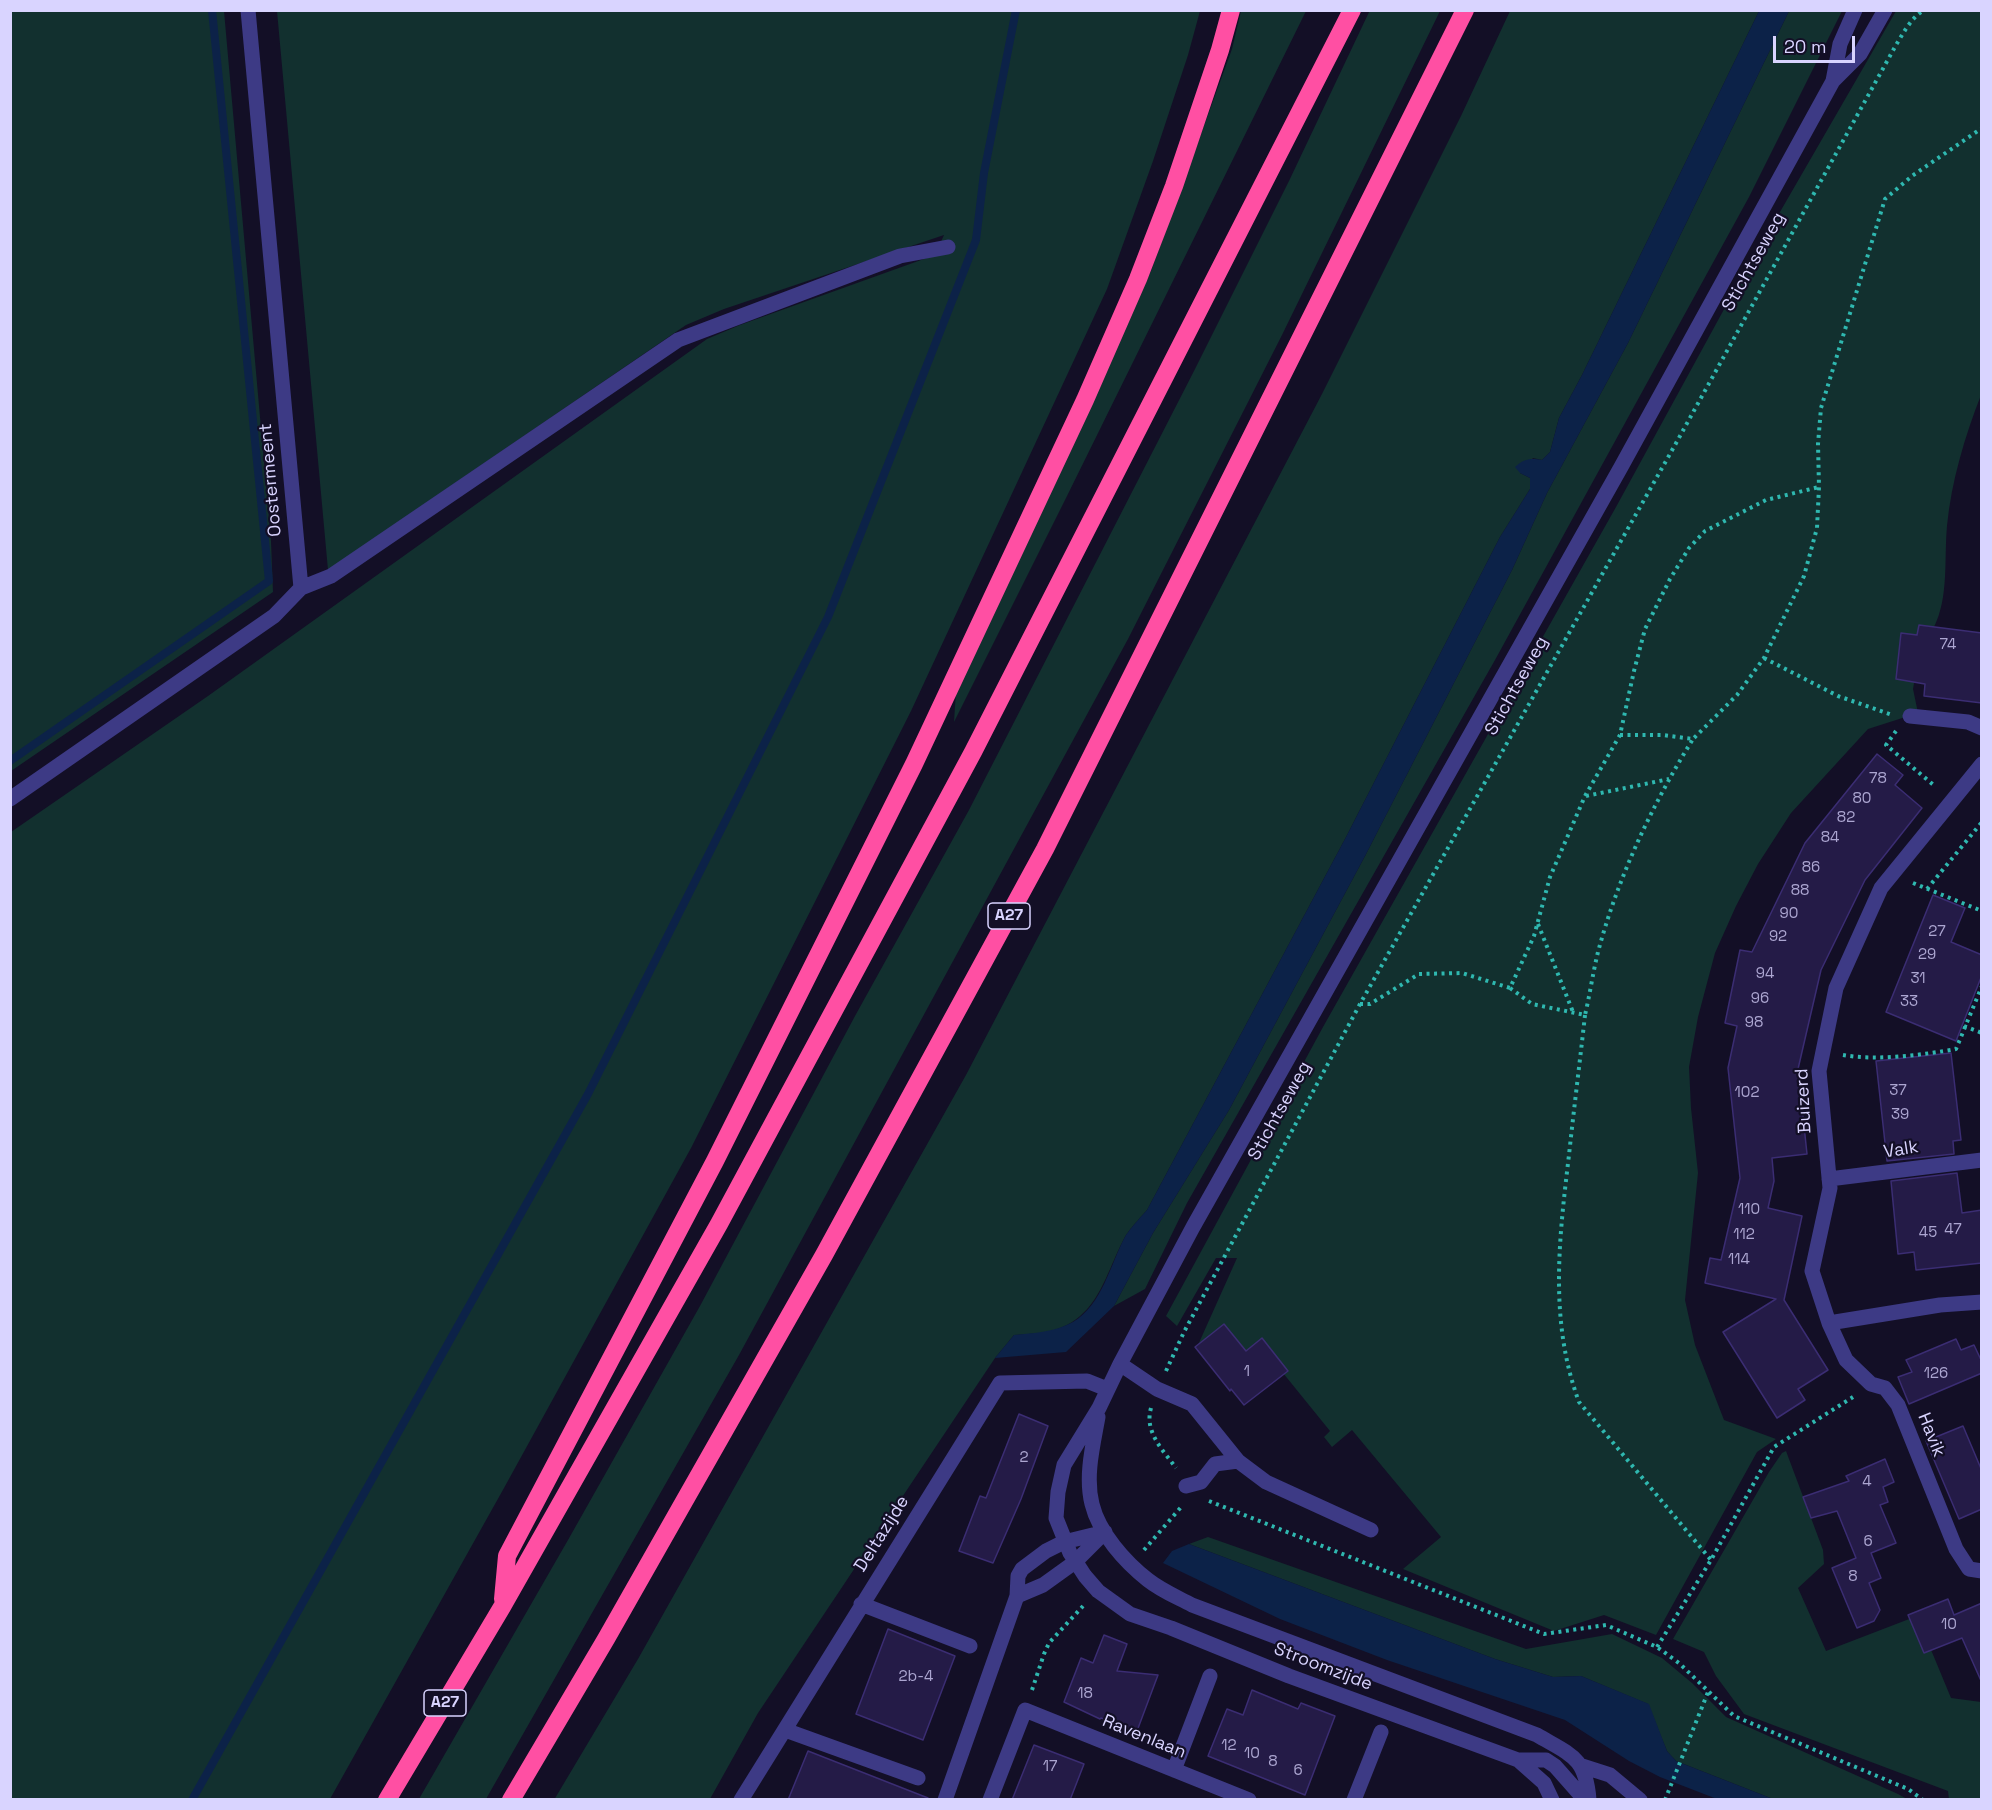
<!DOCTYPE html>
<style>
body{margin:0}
#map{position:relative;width:1992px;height:1810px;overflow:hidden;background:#130f26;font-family:"Space Grotesk",sans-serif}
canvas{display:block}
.frame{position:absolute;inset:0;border:12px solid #d9d4ff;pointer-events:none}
.scale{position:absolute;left:1773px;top:36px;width:82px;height:27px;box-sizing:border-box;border:3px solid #d9d4ff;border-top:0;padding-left:8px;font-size:18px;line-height:21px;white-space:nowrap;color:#d9d4ff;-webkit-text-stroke:4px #130f26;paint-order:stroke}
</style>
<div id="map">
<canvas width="1992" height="1810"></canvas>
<div class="frame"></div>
<div class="scale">20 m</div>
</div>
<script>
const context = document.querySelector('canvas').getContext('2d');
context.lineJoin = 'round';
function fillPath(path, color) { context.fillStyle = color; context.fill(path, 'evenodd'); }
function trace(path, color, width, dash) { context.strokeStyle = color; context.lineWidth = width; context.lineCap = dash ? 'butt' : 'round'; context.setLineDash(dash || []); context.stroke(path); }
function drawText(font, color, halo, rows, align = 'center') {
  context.font = font + ' "Space Grotesk",sans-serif'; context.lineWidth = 4.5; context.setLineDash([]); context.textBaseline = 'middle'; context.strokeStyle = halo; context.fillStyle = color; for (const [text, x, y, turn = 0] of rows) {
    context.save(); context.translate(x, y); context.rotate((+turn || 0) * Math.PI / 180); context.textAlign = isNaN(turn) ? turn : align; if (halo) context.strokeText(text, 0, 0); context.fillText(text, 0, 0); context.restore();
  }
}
const green = new Path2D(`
 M11 10 224 11 271 541 273 592 11 771Z
 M1370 10 1440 11 1282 335 1128 639 739 1355 486 1799H419L568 1540 700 1306 855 1016 969 810 1194 371 1289 181Z
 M277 11H1200L1188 55 1153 161 1107 289 911 711 691 1148 504 1488 330 1799 11 1800V832L208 696 707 339 740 325 935 255 944 235 724 309 686 325 328 570Z
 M1241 11H1306L1067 496 954 722 956 691 1151 271 1232 49Z
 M1510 11H1759L1582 375 1559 418 1550 452 1542 460 1533 458 1520 473 1530 478V489L1500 537 1345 839 1147 1210C1140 1218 1132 1226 1126 1235 1105 1273 1100 1317 1052 1331 1040 1334 1027 1334 1014 1335L995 1358 758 1713 710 1799 554 1800 638 1659 966 1075 1322 394 1461 116Z
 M1789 11H1842L1749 197 1495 660 1187 1203 1145 1289 1114 1306 1153 1233 1229 1110 1365 856 1512 570 1547 493 1628 343Z
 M1896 11H1981V395C1965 436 1951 482 1947 526 1944 559 1949 597 1934 627L1919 625 1917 635 1901 633 1898 661 1914 664 1917 666 1913 689 1918 713 1868 729 1791 813 1758 864 1736 906 1715 953 1698 1017 1689 1067 1691 1108 1698 1173 1685 1300 1695 1345 1724 1420 1776 1439 1757 1452 1656 1635 1604 1615 1554 1631 1403 1569 1441 1537 1352 1430 1332 1447 1324 1437 1330 1431 1283 1373 1198 1345 1237 1258H1216L1177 1326 1166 1316 1323 1027 1616 507 1728 302Z
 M1786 1451 1823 1550 1824 1564 1798 1588 1826 1651 1917 1616 1951 1698 1981 1702V1799H1949L1948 1791 1744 1714 1716 1676 1704 1652 1673 1639 1769 1472 1782 1453Z
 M1208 1537 1526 1649 1612 1634 1662 1658 1692 1683 1726 1717 1898 1794 1907 1799H1773L1676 1761 1667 1751 1648 1704 1581 1676 1553 1677 1495 1659 1189 1544Z`);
const water = new Path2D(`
 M1759 11H1789L1628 343 1547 493 1512 570 1365 856 1229 1110 1153 1233 1114 1306 1066 1352 995 1358 1014 1335C1034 1333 1055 1332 1073 1322 1103 1304 1110 1264 1126 1235 1132 1226 1140 1218 1147 1210L1345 839 1500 537 1530 489V478L1520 473 1515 467C1524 459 1530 458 1542 460L1550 452 1559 418 1582 375Z
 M1189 1544 1495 1659 1553 1677 1581 1676 1649 1704 1667 1751 1676 1761 1773 1799H1717L1660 1777 1629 1761 1565 1720 1387 1660 1280 1619 1163 1563 1172 1551Z`);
const stream = new Path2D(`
 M10 761 269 581 212 10
 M192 1800 588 1094 828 617 976 240 984 173 1016 10`);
const building = new Path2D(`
 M1919 625 1982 633V703L1924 696 1925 684 1896 679 1901 633 1917 635Z
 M1877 754 1903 775 1895 785 1922 808 1865 880 1821 970 1798 1069 1807 1154 1772 1158 1774 1181 1768 1208 1802 1216 1784 1300 1828 1370 1798 1389 1805 1400 1777 1418 1723 1332 1776 1299 1705 1283 1710 1258 1721 1260 1740 1178 1728 1068 1737 1026 1725 1023 1740 950 1752 952 1805 843Z
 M1933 895 1965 908 1951 942 1982 955V975L1956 1041 1886 1012Z
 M1951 1053 1961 1140 1953 1141 1954 1154 1887 1161 1876 1061Z
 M1957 1173 1962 1213 1982 1210V1263L1916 1270 1914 1252 1898 1254 1891 1181Z
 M1224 1324 1246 1351 1262 1338 1288 1371 1244 1405 1231 1389 1230 1391 1195 1347Z
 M1956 1339 1961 1350 1974 1345 1982 1362V1373L1909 1404 1898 1377 1912 1372 1906 1360Z
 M1019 1414 1048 1426 1021 1499 993 1563 959 1551 980 1496 986 1498Z
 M1963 1426 1982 1471V1509L1959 1519 1926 1441Z
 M1885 1459 1894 1482 1883 1487 1888 1502 1880 1505 1896 1543 1871 1553 1881 1578 1869 1583 1880 1610 1874 1621 1857 1628 1832 1568 1856 1558 1837 1511 1811 1518 1803 1497 1849 1481 1846 1476Z
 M1948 1599 1954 1615 1982 1603V1683L1962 1638 1924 1653 1908 1615Z
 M888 1629 955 1656 923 1740 856 1714Z
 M1104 1635 1127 1644 1117 1671 1158 1675 1137 1731 1101 1718 1100 1719 1064 1702 1081 1658 1093 1663Z
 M1252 1690 1298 1709 1301 1703 1335 1716 1305 1795 1208 1756 1227 1709 1243 1715Z
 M1034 1745 1084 1764 1070 1800H1012Z
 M808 1751 928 1798 927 1800H788Z`);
const path = new Path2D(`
 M1764 658 1838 696 1892 715
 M1896 731 1886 745 1936 787
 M1620 735H1663L1693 739 1737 695 1764 658 1804 576 1817 528 1819 487 1818 444 1821 408 1885 199 1912 176 1982 128
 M1586 796 1669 779
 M1913 883 1982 911
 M1927 889 1982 822
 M1538 924 1573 1012
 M1510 988 1532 1004 1585 1015C1590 994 1593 972 1598 952 1618 877 1652 805 1693 739
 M1360 1004H1370L1419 974 1462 973 1510 988 1534 936 1550 877 1585 796 1620 735 1634 671 1645 629 1670 579 1689 548 1705 531 1766 500 1819 487
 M1585 1015C1580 1061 1574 1108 1569 1155 1559 1239 1549 1321 1579 1402L1711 1560
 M1964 1026 1982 1033
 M1843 1055C1877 1061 1922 1055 1956 1049L1982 986
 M1166 1371 1184 1332 1360 1004 1675 445 1896 45C1904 32 1911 18 1924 10
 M1151 1408C1144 1432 1163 1450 1176 1468
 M1209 1501 1544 1634 1606 1625 1657 1647 1679 1663 1734 1716 1908 1789 1923 1800
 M1144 1550 1182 1506
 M1657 1647 1711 1560 1774 1447 1853 1397
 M1032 1690 1044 1654 1049 1643 1083 1606
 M1665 1800 1708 1692`);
const minor = new Path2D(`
 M248 10 301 588
 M1833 81 1840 44 1855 10
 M1910 716 1968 722 1982 728
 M1982 764 1881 888 1836 988 1819 1071 1830 1188 1812 1271 1829 1323 1940 1305 1982 1302
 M10 799 274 616 301 588 331 576 678 340 900 256 948 247
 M1829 1179 1982 1160
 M1829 1323 1846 1360 1871 1384 1885 1388 1898 1405 1956 1549 1969 1569 1982 1571
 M1120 1364 1157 1389 1192 1404 1238 1461 1266 1482 1371 1530
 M1098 1417C1093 1445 1085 1476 1092 1504 1099 1533 1125 1562 1148 1580 1162 1591 1177 1597 1192 1605L1537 1735C1571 1755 1586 1757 1589 1800
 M1186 1486 1201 1482 1215 1464 1238 1461
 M1017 1596 1043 1585 1075 1562 1105 1532
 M861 1604 970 1646
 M785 1730 918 1778
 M1518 1760 1544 1783 1552 1800
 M1582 1766 1610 1775 1640 1800
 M1174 1770 1210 1676
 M741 1800 1000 1383 1087 1381 1107 1389
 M945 1800 1017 1596 1018 1576 1022 1569 1046 1551 1064 1542 1105 1532
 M990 1800 1025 1710 1249 1800
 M1354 1800 1381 1732
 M1585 1800 1555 1766 1546 1760H1518L1289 1676 1171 1628 1130 1614 1098 1591 1085 1576 1070 1553 1056 1518 1058 1492 1064 1465 1099 1408 1120 1364 1193 1227 1621 467 1833 81 1860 54 1885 10`);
const highway = new Path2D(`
 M503 1599 507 1556 715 1161 914 764 1085 400 1138 279 1174 186 1220 50 1231 10
 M387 1800 502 1607 719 1224 973 752 1352 10
 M511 1800 606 1639 824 1255 1045 849 1465 10`);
const numberNames = [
 ["74",1948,645],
 ["78",1878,779],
 ["80",1862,799],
 ["82",1846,818],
 ["84",1830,838],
 ["86",1811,868],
 ["88",1800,891],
 ["90",1789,914],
 ["27",1937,932],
 ["92",1778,937],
 ["29",1927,955],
 ["94",1765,974],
 ["31",1918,979],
 ["96",1760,999],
 ["33",1909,1002],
 ["98",1754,1023],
 ["37",1898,1091],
 ["102",1747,1093],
 ["39",1900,1115],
 ["110",1749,1210],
 ["47",1953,1230],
 ["45",1928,1233],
 ["112",1744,1235],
 ["114",1739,1260],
 ["1",1247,1372],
 ["126",1936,1374],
 ["2",1024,1458],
 ["4",1867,1482],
 ["6",1868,1542],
 ["8",1853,1577],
 ["10",1949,1625],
 ["2b-4",916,1677],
 ["18",1085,1694],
 ["12",1229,1746],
 ["10",1252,1754],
 ["8",1273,1762],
 ["17",1050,1767],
 ["6",1298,1771]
];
const shields = [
 [1009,916,42],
 [445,1703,42]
];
const shieldNames = [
 ["A27",1009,916],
 ["A27",445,1703]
];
const streetNames = [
 ["Stichtseweg",1754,262,-61],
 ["Oostermeent",271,480,-95],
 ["Stichtseweg",1517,686,-61],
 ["Buizerd",1804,1101,-93],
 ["Stichtseweg",1280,1111,-61],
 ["Valk",1901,1150,-9],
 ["Havik",1931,1435,68],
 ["Deltazijde",882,1534,-58],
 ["Stroomzijde",1323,1667,21],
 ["Ravenlaan",1144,1737,22]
];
fillPath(green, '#12302f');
fillPath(water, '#0c2248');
trace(stream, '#0c2248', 8);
fillPath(building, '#241b47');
trace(building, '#3b2d73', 1.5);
trace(path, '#2fb8b0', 4, [3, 4.5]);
trace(minor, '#3d3a85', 15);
trace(highway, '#ff4fa3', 18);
drawText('15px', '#aca6d1', null, numberNames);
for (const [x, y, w] of shields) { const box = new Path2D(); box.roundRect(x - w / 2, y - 13, w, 26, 4.5); context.fillStyle = '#130f26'; context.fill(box); trace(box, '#d9d4ff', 1.5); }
drawText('bold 16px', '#d9d4ff', null, shieldNames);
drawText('18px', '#d9d4ff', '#130f26', streetNames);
</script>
